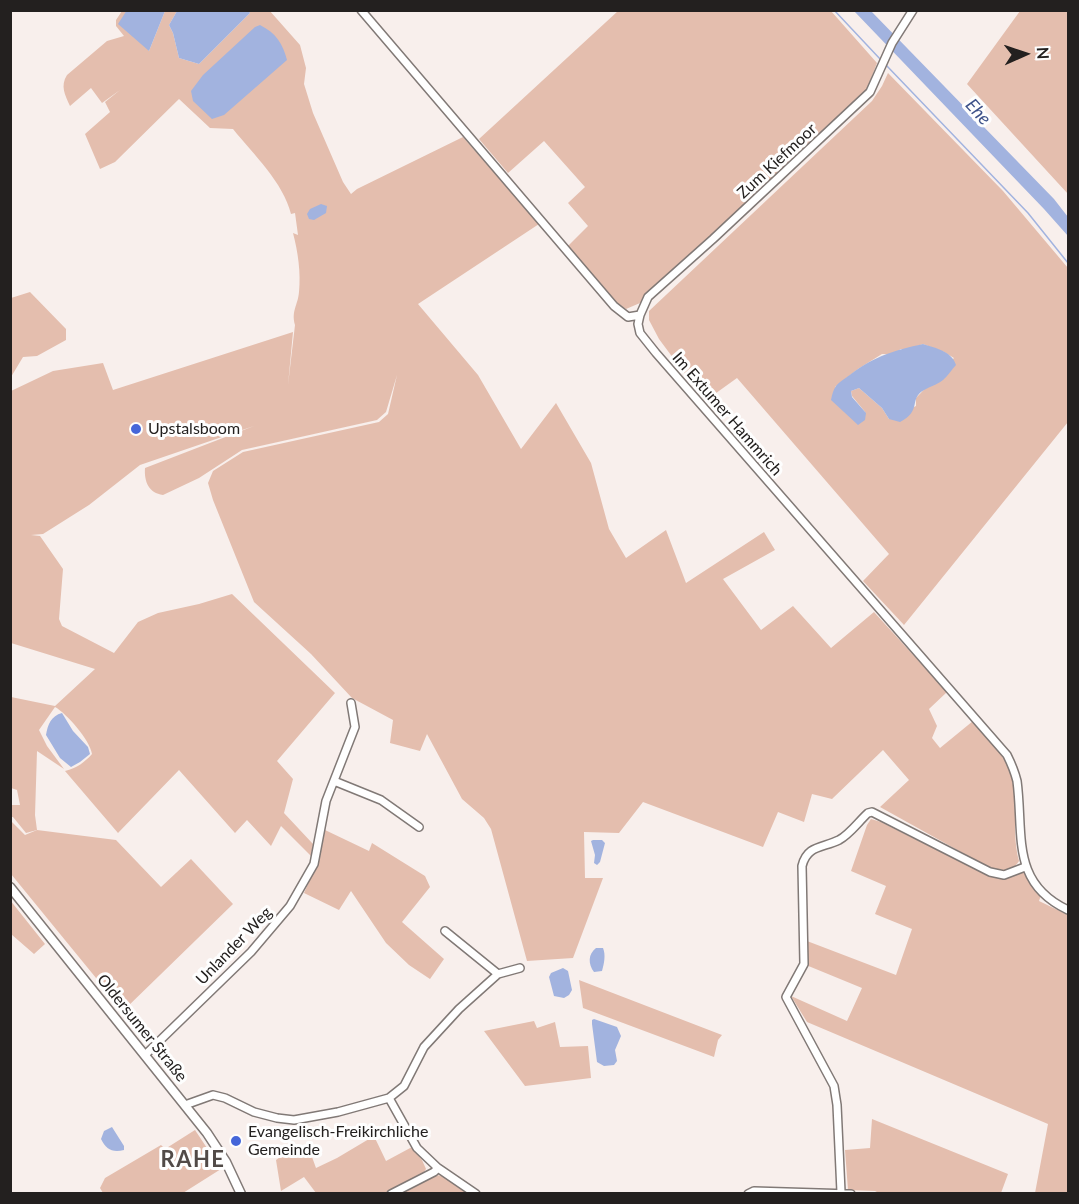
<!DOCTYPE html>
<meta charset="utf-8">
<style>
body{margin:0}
#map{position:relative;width:1079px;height:1204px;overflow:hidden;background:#f8efec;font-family:Lato,sans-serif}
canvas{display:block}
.frame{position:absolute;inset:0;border:12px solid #23201f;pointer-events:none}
.north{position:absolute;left:995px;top:24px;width:60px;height:60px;-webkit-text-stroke:4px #fefefe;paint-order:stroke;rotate:87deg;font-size:16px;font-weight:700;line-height:24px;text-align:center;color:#23201f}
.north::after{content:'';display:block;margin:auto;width:21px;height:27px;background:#23201f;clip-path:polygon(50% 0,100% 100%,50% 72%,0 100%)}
</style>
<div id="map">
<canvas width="1079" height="1204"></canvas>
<div class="frame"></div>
<div class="north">N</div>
</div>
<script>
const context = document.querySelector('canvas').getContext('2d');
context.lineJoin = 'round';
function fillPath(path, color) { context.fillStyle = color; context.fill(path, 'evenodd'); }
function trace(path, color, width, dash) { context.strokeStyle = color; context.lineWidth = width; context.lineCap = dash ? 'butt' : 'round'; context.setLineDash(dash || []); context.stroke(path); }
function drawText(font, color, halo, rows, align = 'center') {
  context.font = font + ' Lato,sans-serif'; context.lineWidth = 6; context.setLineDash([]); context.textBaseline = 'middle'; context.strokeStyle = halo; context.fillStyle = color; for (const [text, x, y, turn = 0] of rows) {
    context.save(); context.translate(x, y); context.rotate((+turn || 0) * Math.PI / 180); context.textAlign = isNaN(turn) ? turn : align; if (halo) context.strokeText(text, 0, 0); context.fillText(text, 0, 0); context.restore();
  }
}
const green = new Path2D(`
 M269 10 300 45 306 68 304 84 313 113 343 182 351 194 357 189 463 137 539 224 418 304 478 375 521 449 556 403 591 463 609 529 626 558 666 530 686 583 764 532 775 550 723 579 761 630 793 606 831 648 874 612 947 692 929 709 937 726 932 738 940 748 973 721C984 734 997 747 1005 761 1022 792 1010 828 1019 861 1011 873 1000 873 988 867L880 807 909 780 883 750 832 799 812 794 804 822 778 812 763 847 643 802 619 833 584 832 585 878H603L573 958 527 961 491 829 484 818 462 799 427 734 420 751 390 743 393 720 352 698 311 654 254 602 213 500 208 483 213 471 243 452 379 422 388 414 397 375 386 412 377 420 242 450 199 478 163 495C149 493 144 482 145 468L254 426 140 465 89 505 43 534 31 535 40 536 63 569 59 619 62 626 114 653 138 622 158 613 199 604 232 594 335 693 277 761 293 779 284 813 313 844 311 856 281 826 271 846 247 820 235 833 179 770 118 833 65 771C77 768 85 762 92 754 90 740 66 713 55 707L39 730 47 746 64 769 37 751 35 815 37 830 116 840 161 887 191 859 233 904 123 1011 11 874V821L25 835 37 830 26 833 13 817H11V805H20L17 790 11 788V697L55 706 95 669 11 643V391L53 371 103 363 113 390 293 332 288 385 295 325C291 311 298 305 299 292 301 273 298 252 293 233L298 235 295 213 291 214C283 182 254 155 233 129L210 128 179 99 115 162 100 169 85 134 110 112 105 102 120 90 102 103 91 88 70 106C65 95 60 86 67 75L107 41 124 36 116 26V20L122 11H127L149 51 165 11H177L169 25 173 33 179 58 199 64 250 13 248 11Z
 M618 11H831L877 63 867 89 640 303 626 309 617 303 568 246 588 226 568 203 585 187 544 141 508 173 479 139Z
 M1020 11H1068V194L967 84Z
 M888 73 1003 191 1068 268V422L904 625 863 581 889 554 737 378 705 401 659 339 649 320V311L872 101 882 86ZM923 344 944 352 954 358 916 398V406L889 419 882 408 859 388 851 391 852 396 866 413 835 387 858 369 882 354H892L901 349H909Z
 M30 292 66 329V340L37 356 23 357 11 377V298Z
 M871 819 881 822 991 877H1006L1023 872 1041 895 1039 901 1068 915V1193H1035L1048 1124 807 1022 791 996 847 1021 862 988 806 965 807 941 896 975 912 929 875 914 886 886 851 871 867 825Z
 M325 830 369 851 372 843 425 876 430 887 402 922 444 959 430 979 409 965 386 943 351 891 339 910 304 893 316 866Z
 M10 900 45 944 34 954 11 934Z
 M579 980 722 1035 718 1040 714 1057 583 1008Z
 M534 1021 537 1028 555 1022 560 1047 588 1046 591 1078 525 1086 484 1031Z
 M872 1119 1008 1174 1001 1193 881 1194 875 1191 848 1190 845 1150 870 1148Z
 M195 1130 221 1169 183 1193H103L100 1188 105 1178 161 1145 165 1149Z
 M374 1136 386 1161 412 1147 422 1160 426 1169 424 1172 386 1193H316L304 1177 281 1191 276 1160 287 1152 308 1146 316 1168 337 1158Z
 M436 1175 443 1176 469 1193 406 1194 405 1191Z`);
const water = new Path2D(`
 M127 10 165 11 149 51 118 24Z
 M248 10 250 13 199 64 179 58 173 33 169 25 177 11Z
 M854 11H871L1054 199 1068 217V236L1044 209Z
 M260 25C276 33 283 44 287 60L224 115 212 119 193 101 191 91 203 75 255 27Z
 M321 204 327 206 326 213 314 220 309 219 307 214 310 209Z
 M923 344C935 348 952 351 956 365 952 369 948 376 943 380 937 385 928 387 921 392 910 401 921 411 900 422L889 419 882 408 859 388 851 391 852 397 866 413 865 420 858 425 831 400C832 395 833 390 836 386 839 382 846 378 851 374 875 356 895 350 923 344Z
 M62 713 73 731 88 747 90 754 80 762 71 767 60 758 46 735C48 724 51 716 62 713Z
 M593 840H602L605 843 600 862 597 865 594 863 595 855 591 841Z
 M596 948H603C606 955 604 964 602 971L594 972C588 964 588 954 596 948Z
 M563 968 568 971 572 990 569 995 564 998 554 996 549 977 551 973Z
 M594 1019 617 1027 621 1036 615 1050 617 1061 614 1065 604 1066 597 1062 592 1024V1020Z
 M112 1127 124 1146V1150C112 1153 106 1149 101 1139L104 1131Z`);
const stream = new Path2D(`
 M834 10 881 60
 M886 65 1028 213 1068 263`);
const minor = new Path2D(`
 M361 10 614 306 628 317 640 315
 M913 10 892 43 870 92 713 239 648 297 640 315 638 324 640 333 656 353 1007 755C1011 763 1015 773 1017 781 1024 834 1010 883 1068 910
 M334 781 381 800 419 827
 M445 931 498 974
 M145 1055 251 952 290 906 314 864 326 801 355 727 351 703
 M389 1098 417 1148 438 1168
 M185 1105 213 1095 225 1098 254 1112 277 1118 294 1120 338 1112 389 1098 404 1086 424 1047 459 1009 498 974 520 968
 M841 1192 837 1105 834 1086 786 997 804 964 802 866C807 845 823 848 839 840 850 834 859 821 868 813L872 812 990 872 1004 875 1025 867
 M391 1194 434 1172 438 1168 476 1194
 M748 1194 754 1191 851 1194`);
const major = new Path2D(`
 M10 887 207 1133 226 1162 241 1194`);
const markers = [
 [136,429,6,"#4566d9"],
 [236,1141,6,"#4566d9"]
];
const streetNames = [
 ["Zum Kiefmoor",777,161,-43],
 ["Im Extumer Hammrich",727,414,49],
 ["Unlander Weg",234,946,-46],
 ["Oldersumer Straße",142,1028,51]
];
const poiNames = [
 ["Upstalsboom",148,429],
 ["Evangelisch-Freikirchliche",248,1132],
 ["Gemeinde",248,1150]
];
const waterNames = [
 ["Ehe",978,112,48]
];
const districtNames = [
 ["RAHE",193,1160]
];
fillPath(green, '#e4beae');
fillPath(water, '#a2b3df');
trace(stream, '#a2b3df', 1.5);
trace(minor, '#817976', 10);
trace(major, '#817976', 11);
trace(minor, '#fff', 7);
trace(major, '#fff', 8);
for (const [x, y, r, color] of markers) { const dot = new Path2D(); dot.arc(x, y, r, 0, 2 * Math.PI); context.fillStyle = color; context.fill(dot); trace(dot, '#fefefe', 2); }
drawText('16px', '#23201f', '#fefefe', streetNames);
drawText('16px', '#23201f', '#fefefe', poiNames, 'left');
drawText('italic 18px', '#3d5189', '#fefefe', waterNames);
context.letterSpacing = '1.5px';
drawText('bold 22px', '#514a47', '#fefefe', districtNames);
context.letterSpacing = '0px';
</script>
